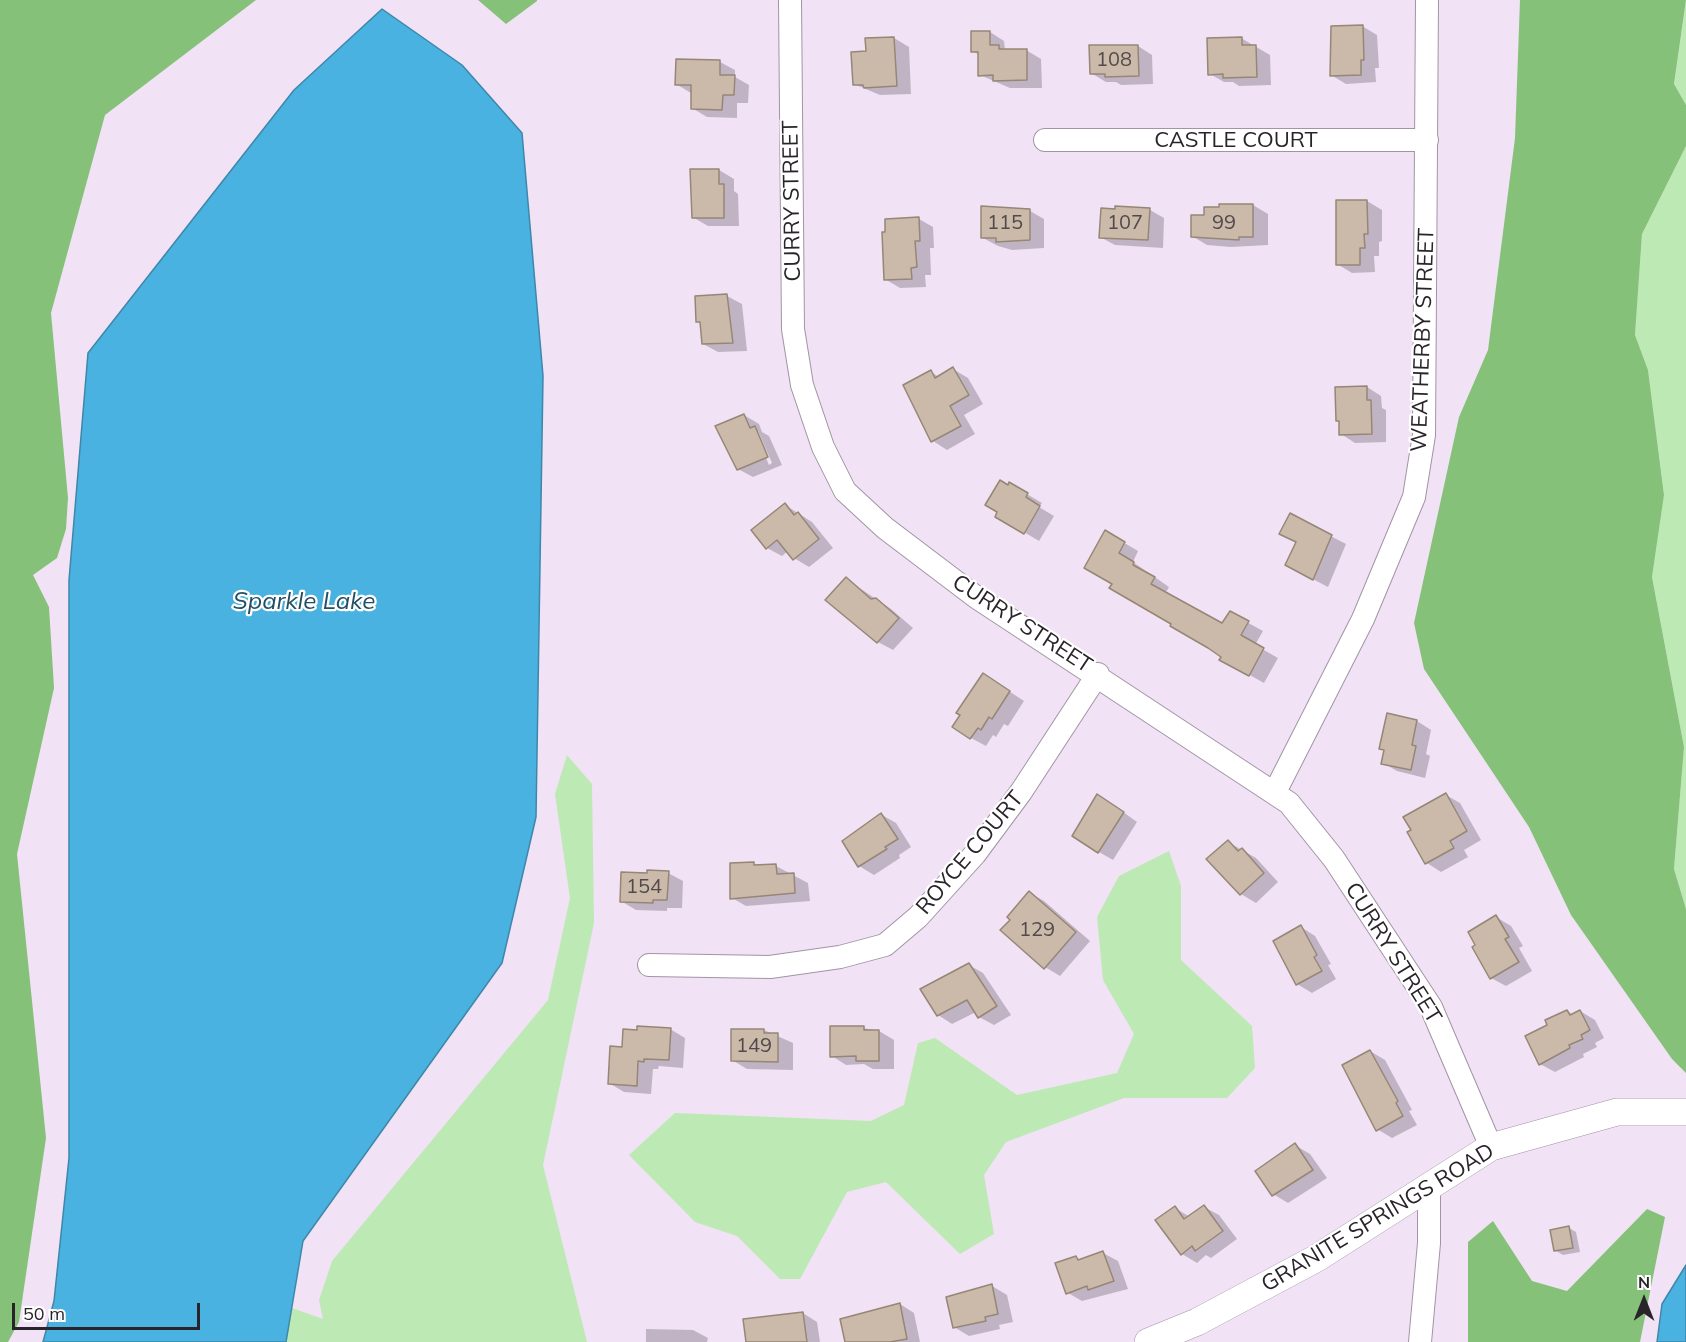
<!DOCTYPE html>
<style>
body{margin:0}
#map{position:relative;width:1686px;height:1342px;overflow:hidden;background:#f1e2f5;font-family:Mulish,sans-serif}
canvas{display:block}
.north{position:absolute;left:1614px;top:1270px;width:60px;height:60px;-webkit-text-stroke:4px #fff;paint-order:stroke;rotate:0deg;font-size:16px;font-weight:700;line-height:24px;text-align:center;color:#29242a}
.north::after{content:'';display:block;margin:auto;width:21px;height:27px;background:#29242a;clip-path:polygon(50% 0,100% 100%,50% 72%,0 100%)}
.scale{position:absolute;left:12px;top:1303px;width:188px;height:27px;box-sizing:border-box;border:3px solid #29242a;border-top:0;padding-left:8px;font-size:18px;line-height:21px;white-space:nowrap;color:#29242a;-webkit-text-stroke:4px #fff;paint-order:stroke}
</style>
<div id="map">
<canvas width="1686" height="1342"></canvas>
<div class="north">N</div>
<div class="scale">50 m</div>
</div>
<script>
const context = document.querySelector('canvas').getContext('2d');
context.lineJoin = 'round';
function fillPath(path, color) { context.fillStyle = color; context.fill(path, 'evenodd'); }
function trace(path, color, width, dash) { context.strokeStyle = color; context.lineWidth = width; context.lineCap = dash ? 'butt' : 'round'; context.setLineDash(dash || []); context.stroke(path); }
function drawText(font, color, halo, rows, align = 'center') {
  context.font = font + ' Mulish,sans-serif'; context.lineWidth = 4.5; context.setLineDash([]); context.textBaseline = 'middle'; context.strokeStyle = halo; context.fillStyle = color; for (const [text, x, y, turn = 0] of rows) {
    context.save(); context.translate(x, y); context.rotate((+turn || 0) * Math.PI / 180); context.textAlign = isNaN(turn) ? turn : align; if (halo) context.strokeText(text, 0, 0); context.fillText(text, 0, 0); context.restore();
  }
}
const green = new Path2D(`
 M1686 1V105L1674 85Z
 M1686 146V909L1674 869 1684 747 1652 577 1664 494 1648 370 1635 335 1642 234Z
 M567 755 592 784 594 923 543 1165 587 1342H286L292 1308 323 1319 319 1300 332 1261 548 1000 570 898 555 794Z
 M1169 851 1181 886V960L1252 1026 1255 1068 1227 1098H1124L1006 1142 984 1175 994 1234 960 1254 886 1182 847 1192 800 1279H780L737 1236 695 1222 629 1155 675 1113 871 1121 904 1105 918 1043 935 1038 1017 1095 1117 1073 1134 1034 1103 980 1097 917 1119 876Z`);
const forest = new Path2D(`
 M0 0H256L105 115 51 313 68 498 66 529 57 558 33 575 49 607 54 688 17 854 46 1138 19 1322 8 1342H0Z
 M478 0H537V1L506 24Z
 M1520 0H1686L1674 84 1686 105V146L1642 234 1635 335 1648 370 1664 495 1652 577 1684 747 1674 869 1686 909V1073L1672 1059 1571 915 1529 827 1424 669 1414 623 1459 417 1488 350 1515 138Z
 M1647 1209 1665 1217 1640 1342H1468V1242L1493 1221 1532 1281 1567 1291Z`);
const water = new Path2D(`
 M382 9 462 65 522 133 543 376 536 817 502 963 303 1241 286 1342H43L54 1301 69 1158V580L88 353 294 90Z
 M1686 1265V1342H1657L1662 1304Z`);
const shadow = new Path2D(`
 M1362 26 1377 35 1379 68H1375L1376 82 1346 84 1331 75 1330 52 1334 51Z
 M990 32 1004 41 1005 50H1026L1041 59 1042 88H1010L980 75 979 55 973 51Z
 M894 38 909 47 911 94 880 95 854 84 867 52Z
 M1241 38 1270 55 1271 85 1239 86 1233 82H1224L1210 74Z
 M1138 46 1152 55 1153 84 1121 85 1116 82H1106L1091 73Z
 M677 61 720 62 735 70V77L749 85 748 103H737V118L707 117 692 108 691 93 676 84Z
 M719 170 734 179V191L738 194 739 226H708L694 218Z
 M1367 201 1382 210V241L1379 242V256H1374L1375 272 1352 273 1337 264Z
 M1253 205 1268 214V245L1231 247 1207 245 1192 236 1206 216Z
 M983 208H1015L1030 211 1044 219V248L1012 250 998 246 983 238Z
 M1150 210 1164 218 1163 248 1115 245 1100 237Z
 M919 219 933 227 934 248H930L931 275H925L926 287 900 288 885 279Z
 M727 296 742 304 747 351 718 352 703 344 702 324 698 321Z
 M953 369 968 378 983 404 964 415 975 434 947 450 933 441 905 386 931 372 939 377Z
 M1367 387 1381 396 1382 408 1386 410V442L1355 443 1341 434Z
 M744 415 759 424 762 432 769 436 782 465 753 477 738 469ZM755 431H758L772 463 769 465Z
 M1010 484 1042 503 1039 507 1054 516 1039 541 997 516Z
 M785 505 812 522 833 548 809 567 794 558 788 551 782 556 767 548Z
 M1290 515 1346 544 1328 587 1301 573 1297 543 1281 534Z
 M1106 532 1138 551 1133 562 1169 587 1165 594 1223 625 1230 613 1263 631 1255 645 1278 658 1264 683 1221 659 1223 656 1111 587 1114 583Z
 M846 579 891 609 913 628 893 650 878 642Z
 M998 684 1024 701 1008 726 1004 724 996 737 993 735 986 746 971 738Z
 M1417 721 1431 730 1426 754 1430 756 1425 778 1397 771 1383 763Z
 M1446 795 1460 803 1481 840 1464 850 1468 857 1441 872 1427 863 1409 833Z
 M1112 804 1137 822 1113 860 1099 852Z
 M882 815 896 823 911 847 899 855 900 858 874 875 859 866 844 842Z
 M1228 842 1256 858 1278 882 1256 903 1241 894Z
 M776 866 808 883 810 901 746 906 732 898Z
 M668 873 683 881 682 908H667V911L636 910 621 901 649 874Z
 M1030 893 1044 901 1090 941 1060 976 1045 967 1012 919Z
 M1496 917 1511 926 1523 946 1519 948 1532 971 1506 986 1491 978Z
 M1301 927 1315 936 1331 964 1328 965 1336 979 1312 993 1297 984Z
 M969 965 983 973 1011 1015 994 1025 979 1017 976 1012 952 1024 938 1015Z
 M1567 1011 1573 1015 1580 1011 1595 1020 1604 1038 1595 1043 1597 1047 1583 1054 1584 1057 1555 1072 1540 1064 1549 1025Z
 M863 1028 879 1031 894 1040V1069H873L864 1064 846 1065 832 1056Z
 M670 1029 685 1038 683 1068 659 1066 658 1069H653L651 1094 624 1092 609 1083Z
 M764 1030 793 1043V1070L747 1069 732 1060Z
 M1370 1051 1385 1060 1412 1110 1409 1111 1417 1125 1392 1138 1377 1129Z
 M1295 1145 1310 1154 1327 1178 1288 1203 1273 1194Z
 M1204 1207 1219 1215 1237 1239 1211 1258 1206 1255 1197 1263 1182 1254 1175 1208 1190 1217Z
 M1569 1228 1576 1232 1580 1252 1563 1255 1556 1251Z
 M1103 1253 1118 1261 1128 1289 1082 1301 1068 1293 1076 1257 1081 1260Z
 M992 1286 1007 1295 1013 1322 999 1325 1000 1329 969 1336 954 1327Z
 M900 1304 914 1313 920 1342H847Z
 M803 1313 817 1322 820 1342H748Z
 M646 1329 693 1330 708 1338 707 1342H646Z`);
const building = new Path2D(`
 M1363 25 1364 60H1361V75L1330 76 1331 26Z
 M971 31H990V45H999V49H1027V80L993 81V75L978 76V52H971Z
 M894 37 897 86 864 88 863 85H853L851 52 866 51 865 38Z
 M1242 37V45H1256L1257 77 1223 78V74L1208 75 1207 38Z
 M1089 45H1138L1139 76 1105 77V74H1090Z
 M676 59 720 60V75H735L734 95H723L722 110 691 109V85H675Z
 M690 169H719V184H724V218H692Z
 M1336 200H1367L1368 234H1364L1365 248H1360V265H1336Z
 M1219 204H1253V237H1239V240L1191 237V215H1204V207H1219Z
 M981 206 1030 209V240L996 242V238H981Z
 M1115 206 1150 208 1148 240 1099 238 1101 208 1115 209Z
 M919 217 920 241H915L917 267 911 268 912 279 884 280 882 232H885V219Z
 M727 294 733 343 702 344 700 322H696L695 296Z
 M953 367 969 395 950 406 961 426 931 442 903 385 931 370 935 378Z
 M1367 386V400H1371L1372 434 1339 435V421H1336L1335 387Z
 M744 414 750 428 755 426 768 457 737 470 715 426Z
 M1000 480 1008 485 1009 482 1028 493 1026 497 1040 506 1024 534 995 517 997 512 985 505Z
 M785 503 794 515 798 512 819 539 793 560 777 540 766 549 751 530Z
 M1290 513 1332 535 1313 580 1285 565 1296 542 1279 534Z
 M1105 530 1125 542 1119 553 1134 562 1133 565 1155 577 1151 584 1222 623 1230 611 1249 621 1241 635 1264 648 1249 676 1219 660 1221 657 1208 648 1170 626 1171 624 1109 588 1112 584 1084 568Z
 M846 577 871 599 876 598 899 618 877 643 825 600Z
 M983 673 1010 691 992 719 989 717 981 730 978 728 970 739 952 727 960 715 956 713Z
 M1387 713 1417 720 1412 745 1416 746 1411 770 1381 764 1384 750 1379 749Z
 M1446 793 1467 831 1450 841 1454 848 1425 864 1407 832 1411 830 1403 817Z
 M1097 794 1124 812 1098 853 1072 836Z
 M881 813 898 839 885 847 887 849 858 867 842 841Z
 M1228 840 1238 851 1242 848 1264 873 1240 895 1206 859Z
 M754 862V865L776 864 777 874 794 873 795 893 730 899V863Z
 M647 870 669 871 667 900H653V903L620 902 621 872 647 873Z
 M1029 891 1076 932 1044 969 1000 930 1010 920 1007 917Z
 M1496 915 1509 937 1505 939 1519 962 1490 979 1472 947 1475 945 1468 932Z
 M1301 925 1317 955 1314 957 1322 971 1296 985 1273 941Z
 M969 963 997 1006 978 1018 967 1000 937 1016 920 989Z
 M1567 1010 1570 1015 1580 1010 1590 1030 1581 1035 1583 1039 1569 1045 1570 1048 1539 1065 1525 1036 1547 1025 1545 1020Z
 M637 1026 671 1028 669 1060 644 1059V1062L638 1061 637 1086 608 1084 610 1046 622 1047 623 1029 637 1030Z
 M830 1026H864V1030H879V1061H856V1056L830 1057Z
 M731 1029H764V1033H778V1062L731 1061Z
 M1370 1050 1398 1101 1396 1103 1403 1116 1376 1131 1342 1065Z
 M1295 1143 1313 1170 1272 1196 1255 1171Z
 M1204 1205 1223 1231 1195 1251 1192 1246 1181 1255 1155 1220 1175 1206 1184 1219Z
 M1569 1226 1573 1248 1554 1251 1550 1230Z
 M1103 1251 1114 1281 1088 1290 1087 1286 1066 1294 1055 1263 1076 1256 1078 1260Z
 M992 1284 998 1314 985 1317 986 1321 953 1328 946 1297Z
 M900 1303 907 1339 890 1342H845L840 1319Z
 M803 1312 807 1342H746L743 1319Z`);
const minor = new Path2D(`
 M790 0 793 329 802 385 823 447 845 491 885 528 976 597 1289 803 1334 859 1431 1007 1491 1147
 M1045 140H1427
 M1275 792 1363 619 1414 497 1424 435 1427 0
 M649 965 770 967 840 957 885 945 918 917 975 854 1021 792 1098 674
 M1420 1342 1429 1243V1185`);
const tertiary = new Path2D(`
 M1148 1342 1197 1322 1317 1258 1491 1147 1617 1112H1686`);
const numberNames = [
 ["108",1114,60],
 ["115",1005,223],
 ["107",1125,223],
 ["99",1224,223],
 ["154",644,887],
 ["129",1037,930],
 ["149",754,1046]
];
const streetNames = [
 ["CASTLE COURT",1236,140],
 ["CURRY STREET",792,201,-91],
 ["WEATHERBY STREET",1423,340,-88],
 ["CURRY STREET",1022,624,33],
 ["ROYCE COURT",970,853,-50],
 ["CURRY STREET",1393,953,58],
 ["GRANITE SPRINGS ROAD",1378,1218,-31]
];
const waterNames = [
 ["Sparkle Lake",304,602]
];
fillPath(green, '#bde9b4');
fillPath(forest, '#86c17a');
fillPath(water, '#49b2e0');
trace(water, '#3f87a9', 1.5);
fillPath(shadow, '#0003');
fillPath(building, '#cbbaaa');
trace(building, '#958676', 1.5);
trace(minor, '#a294a5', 24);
trace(tertiary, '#a294a5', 28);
trace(minor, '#fff', 22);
trace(tertiary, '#fff', 27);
drawText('20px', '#524a4a', null, numberNames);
drawText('22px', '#29242a', '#fff', streetNames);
drawText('italic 24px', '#244f63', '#fff', waterNames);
</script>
